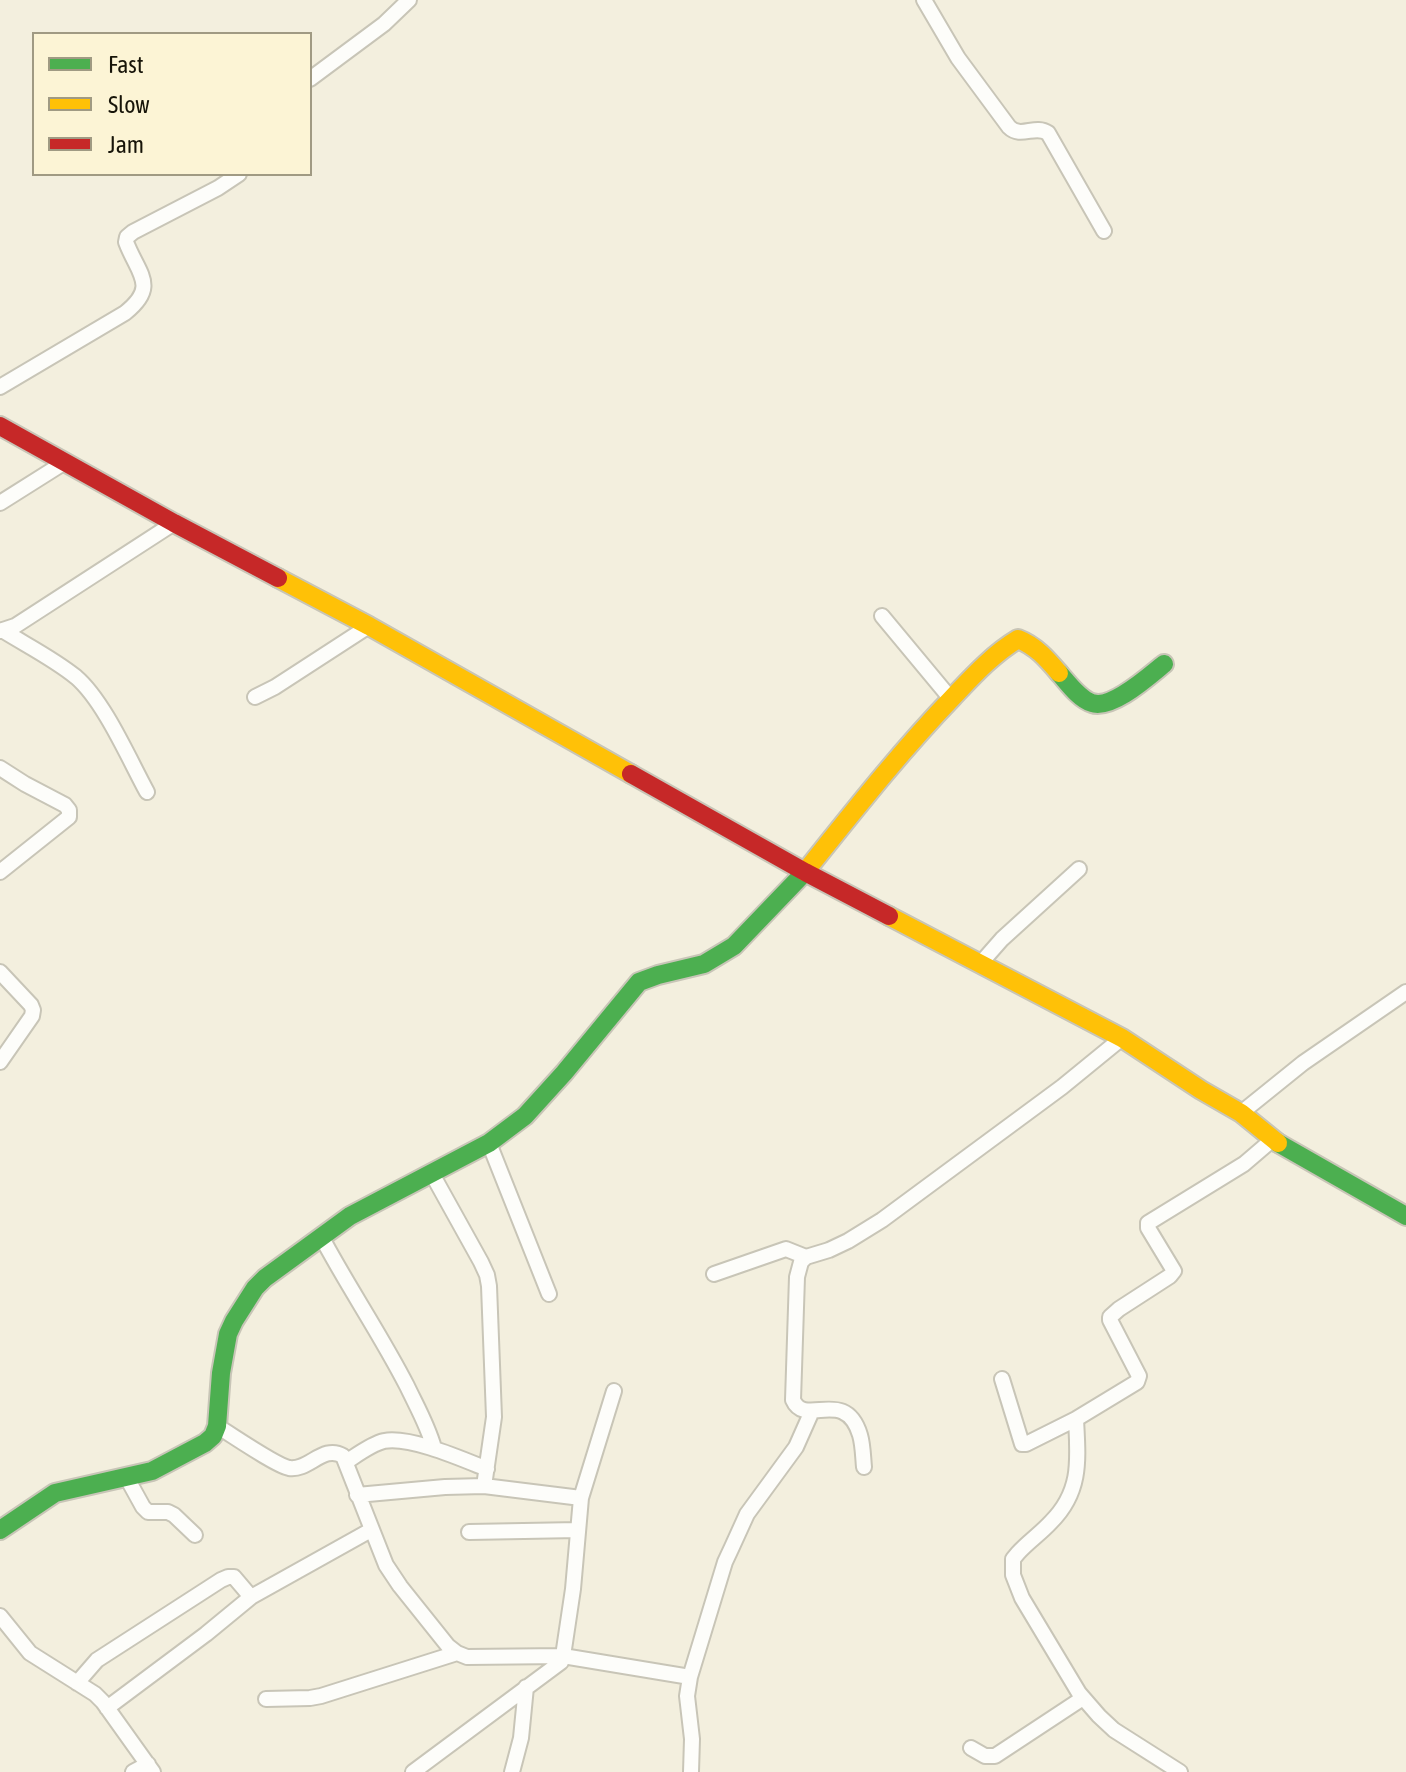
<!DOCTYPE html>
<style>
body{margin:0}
#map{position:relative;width:1406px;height:1772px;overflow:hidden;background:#f3efde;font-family:"Asap Condensed",sans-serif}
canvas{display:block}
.legend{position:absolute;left:32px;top:32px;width:280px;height:144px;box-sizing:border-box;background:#fcf4d5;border:2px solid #a09a83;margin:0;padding:10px 14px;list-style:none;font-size:24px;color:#171409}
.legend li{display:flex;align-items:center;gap:16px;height:40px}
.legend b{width:40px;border:2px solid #a09a83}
</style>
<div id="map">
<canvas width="1406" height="1772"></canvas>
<ul class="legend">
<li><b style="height:10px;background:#4caf50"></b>Fast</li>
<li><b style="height:10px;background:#ffc107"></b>Slow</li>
<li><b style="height:10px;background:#c62828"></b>Jam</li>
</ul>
</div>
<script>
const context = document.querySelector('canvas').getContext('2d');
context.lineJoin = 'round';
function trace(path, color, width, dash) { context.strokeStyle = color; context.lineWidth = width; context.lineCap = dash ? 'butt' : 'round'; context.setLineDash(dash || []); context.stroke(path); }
const street = new Path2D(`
 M924 0 958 58 1009 127C1021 139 1035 124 1048 133L1104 231
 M310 79 384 24 409 0
 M0 387 125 313C159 286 138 274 126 242L127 237 133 232 218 188 239 174
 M0 503 65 462
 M882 616 951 699
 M2 630C26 645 54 659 76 677 104 701 129 759 147 792
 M0 631 15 626 174 523
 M255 697 275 687 369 626
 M0 768 25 784 65 805 69 810V817L0 872
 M980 964 1002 939 1079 869
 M0 972 31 1005 33 1010 32 1016 0 1062
 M1241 1113 1303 1063 1406 992
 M489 1143 549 1294
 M431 1172 481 1262 487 1275 489 1286 494 1417 484 1486
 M321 1236C348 1287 381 1335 407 1386 417 1407 428 1426 434 1448
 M714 1274 786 1249 806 1257
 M1002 1379 1022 1444H1026L1076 1419 1137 1382 1139 1376 1110 1320V1317L1119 1309 1170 1276 1174 1271 1148 1228V1223L1244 1164 1272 1140
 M1076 1419C1078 1459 1082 1491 1051 1522 1041 1533 1028 1542 1018 1553L1013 1559V1575L1022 1598 1079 1693 1099 1716 1114 1730 1180 1772
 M217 1426C232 1435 275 1465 289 1468 309 1471 323 1444 343 1456L386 1565 400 1586 448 1646 457 1653 467 1657 563 1656 690 1677
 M346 1462C357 1455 371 1444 384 1441 410 1436 462 1459 487 1469
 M864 1467C863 1457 863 1445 860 1435 845 1386 805 1428 793 1400L797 1277 801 1262 806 1257 829 1250 848 1241 882 1220 1062 1087 1122 1038
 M127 1478 143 1507 148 1512H168L174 1515 195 1535
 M357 1495 445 1487 484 1486 581 1498
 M469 1532 578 1530
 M0 1616 30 1653 95 1694 103 1702 153 1772
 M77 1683 97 1660 221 1580 228 1577H234L251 1597
 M266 1699 310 1698 321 1696 457 1653
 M107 1708 206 1634 251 1597 371 1530
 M971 1748 985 1756H995L1083 1698
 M133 1772 148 1764
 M413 1772 561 1662 563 1656 573 1589 581 1498 614 1391
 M512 1772 521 1738 526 1687
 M691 1772 692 1739 687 1696 690 1677 725 1562 732 1547 747 1514 796 1447 812 1411`);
const fast = new Path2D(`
 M1059 673C1068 683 1079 699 1092 703 1112 710 1149 676 1164 664
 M1278 1143 1406 1216
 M0 1530 55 1493 152 1471 205 1443 213 1436 217 1426 221 1373 228 1334 234 1321 255 1288 265 1278 350 1216 489 1143 525 1116 564 1073 639 982 658 975 704 964 734 946 805 872`);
const slow = new Path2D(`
 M278 578 369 626 631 774
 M805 872C853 812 900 752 953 697 973 676 993 654 1018 639 1036 646 1047 659 1059 673
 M889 916 1122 1038 1201 1090 1241 1113 1278 1143`);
const jam = new Path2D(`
 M0 426 174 523 278 578
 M631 774 805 872 889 916`);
trace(street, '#c8c5b7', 18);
trace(fast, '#c8c5b7', 22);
trace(slow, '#c8c5b7', 22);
trace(jam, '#c8c5b7', 22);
trace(street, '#fdfdfa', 14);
trace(fast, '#4caf50', 18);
trace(slow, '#ffc107', 18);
trace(jam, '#c62828', 18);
</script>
